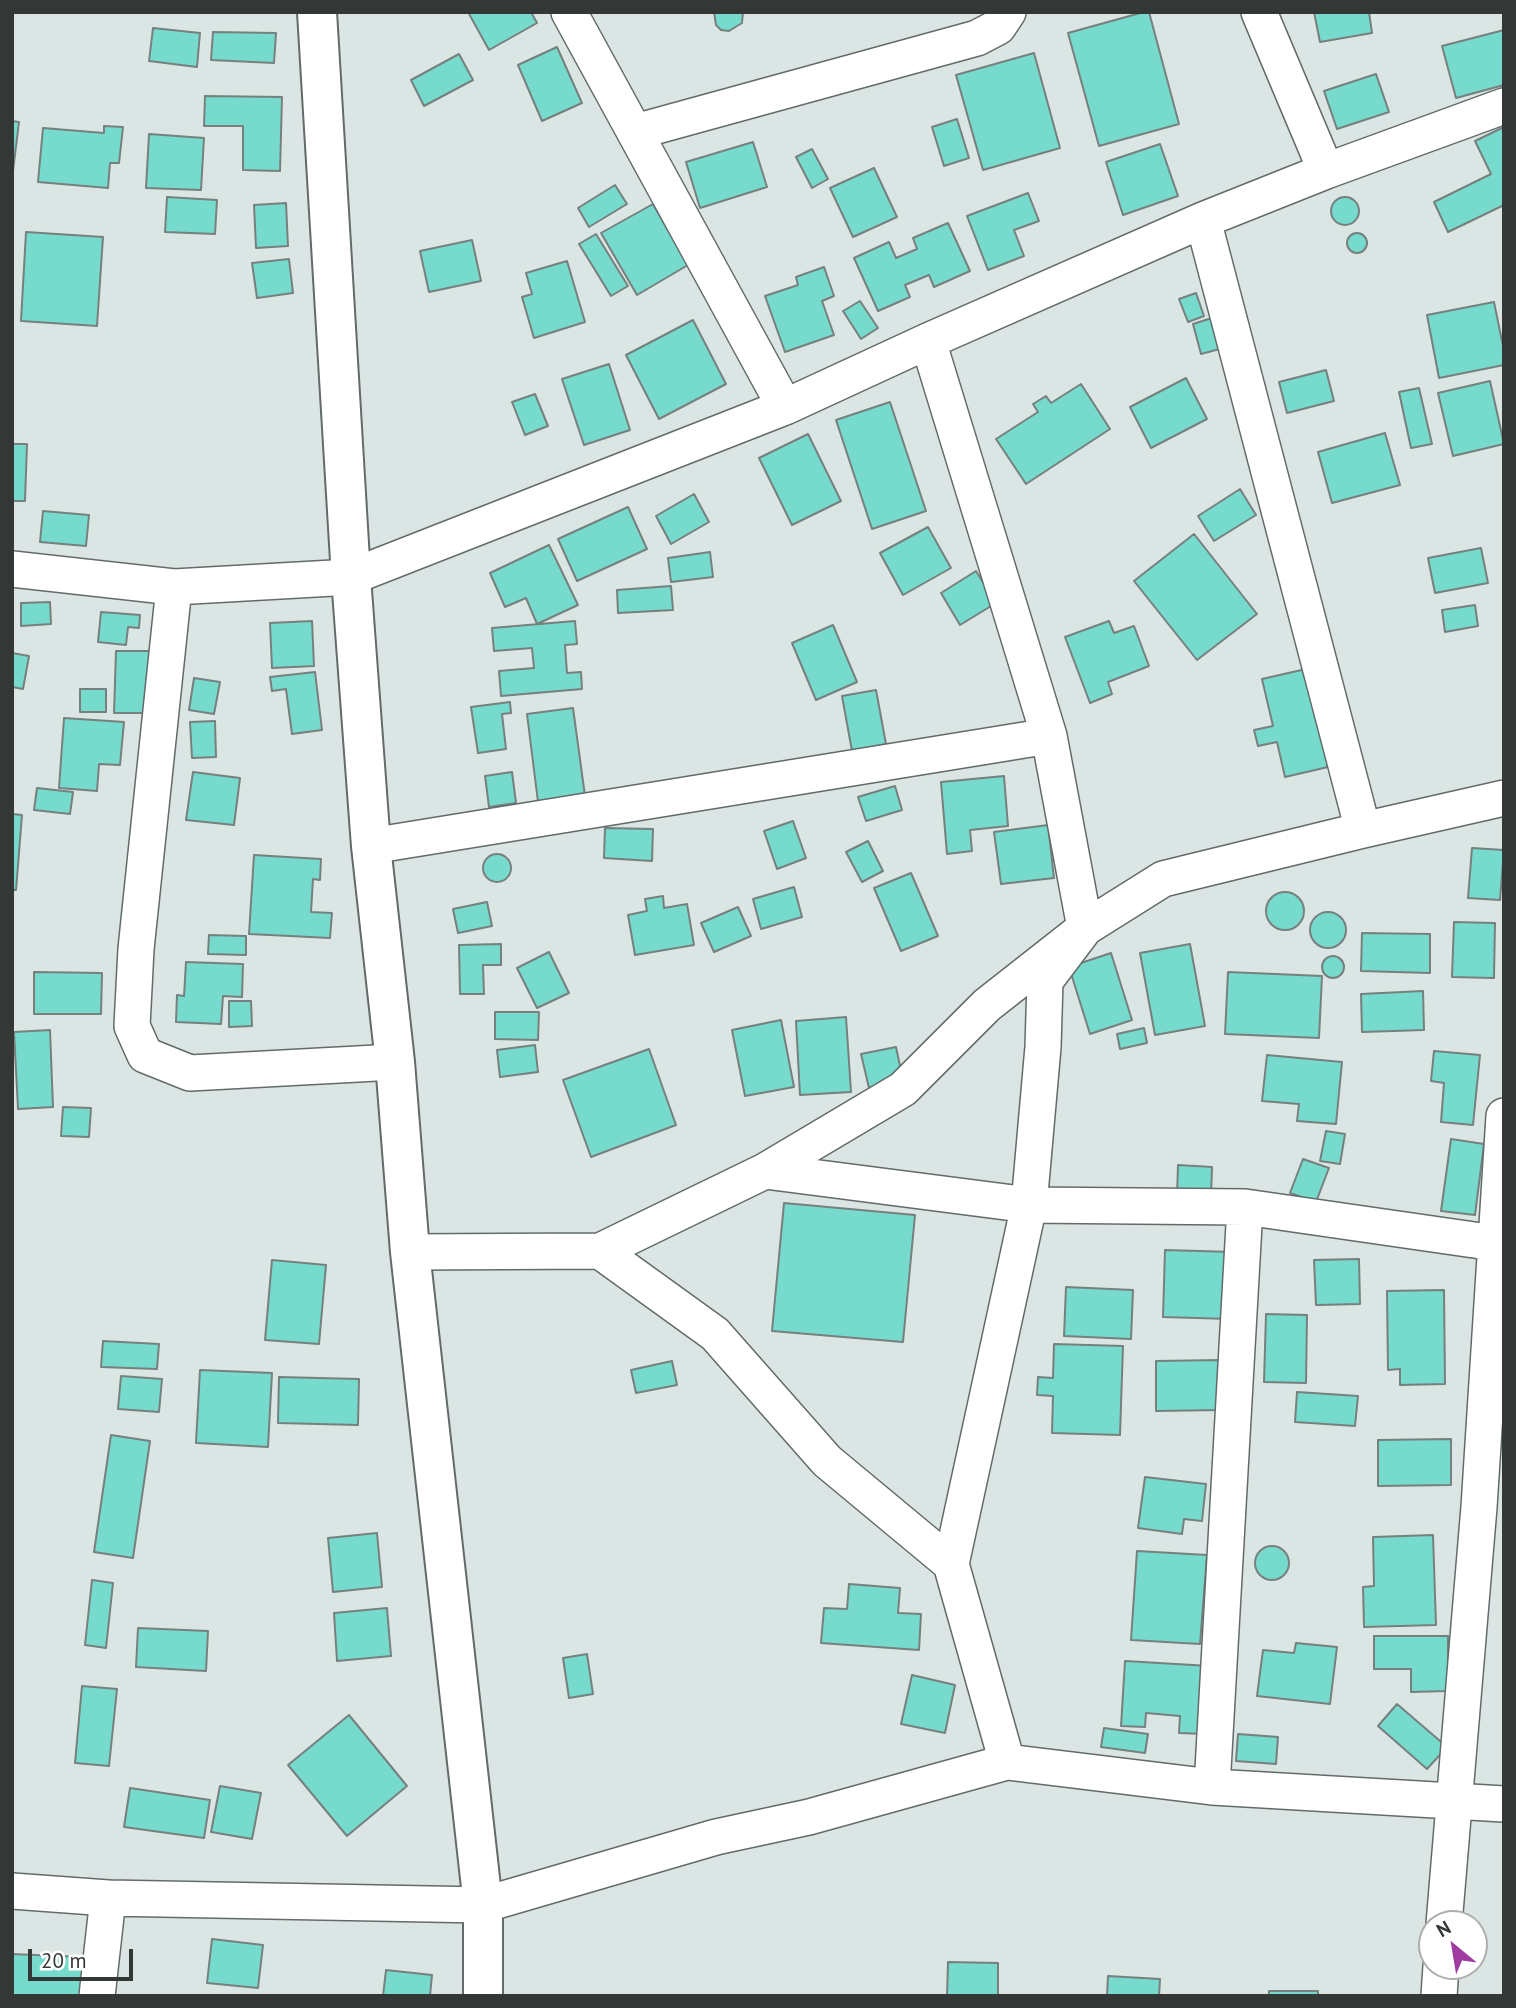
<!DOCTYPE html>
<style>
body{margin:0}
#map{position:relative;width:1516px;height:2008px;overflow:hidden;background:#dbe6e4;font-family:"PT Sans",sans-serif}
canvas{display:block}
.frame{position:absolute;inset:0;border:14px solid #333837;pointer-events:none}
.north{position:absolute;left:1418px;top:1910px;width:70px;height:70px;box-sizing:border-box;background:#fff;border:2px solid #adafaf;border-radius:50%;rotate:330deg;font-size:19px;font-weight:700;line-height:28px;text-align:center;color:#333837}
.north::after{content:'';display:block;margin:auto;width:24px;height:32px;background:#a03ba0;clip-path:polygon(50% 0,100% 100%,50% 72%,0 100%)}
.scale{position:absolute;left:28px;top:1949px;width:105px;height:32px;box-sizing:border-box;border:4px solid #333837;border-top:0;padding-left:9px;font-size:21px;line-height:24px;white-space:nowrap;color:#333837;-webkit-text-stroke:5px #fff;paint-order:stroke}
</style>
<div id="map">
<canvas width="1516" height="2008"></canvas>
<div class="frame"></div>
<div class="north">N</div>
<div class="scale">20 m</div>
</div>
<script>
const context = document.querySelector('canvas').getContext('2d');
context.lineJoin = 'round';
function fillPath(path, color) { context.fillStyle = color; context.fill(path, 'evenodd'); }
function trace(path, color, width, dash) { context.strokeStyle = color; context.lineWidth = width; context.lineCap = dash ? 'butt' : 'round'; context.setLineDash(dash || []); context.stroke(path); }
const building = new Path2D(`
 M468 12H531L537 23 489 50Z
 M714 12H743L742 23 729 31 721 30 716 25Z
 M1144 12H1149L1179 124 1099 146 1068 33Z
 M1314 12H1369L1372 33 1320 42Z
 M153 28 200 33 197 67 149 61Z
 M1504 30V85L1456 98 1442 46Z
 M213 32 276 33 274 63 211 60Z
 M557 47 582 103 542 121 518 65Z
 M1034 53 1060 148 983 170 956 75Z
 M459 54 473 80 424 106 411 80Z
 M1376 74 1389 112 1337 129 1324 91Z
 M205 96 282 97 280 171 243 170V126H204Z
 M957 119 969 158 944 166 932 127Z
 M12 121 19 122 12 179Z
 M104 126 123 127 119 163H110L108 188 38 182 43 128 104 133Z
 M1504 127V205L1448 232 1434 202 1491 174 1475 141Z
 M149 134 204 138 201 190 146 188Z
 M753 142 767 187 700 208 686 162Z
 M1160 144 1178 196 1123 215 1106 162Z
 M812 149 828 179 812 188 796 157Z
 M874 168 897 217 853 237 830 188Z
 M615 185 627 204 589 227 578 208Z
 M1028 193 1039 221 1014 230 1024 256 988 270 967 216Z
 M167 197 217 200 215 234 165 232Z
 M1331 211a14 14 0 1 1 28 0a14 14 0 1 1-28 0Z
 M286 203 288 246 256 248 254 205Z
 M653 204 688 265 637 295 601 233Z
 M948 223 970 271 934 287 929 275 905 285 910 297 878 311 854 258 889 242 896 258 917 249 913 238Z
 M26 232 103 237 97 326 21 321Z
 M1347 243a10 10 0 1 1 20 0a10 10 0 1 1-20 0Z
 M596 234 628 286 611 296 579 244Z
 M472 240 481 281 429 292 420 251Z
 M289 259 293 293 257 298 252 263Z
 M567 261 585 322 534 338 522 297 532 294 526 273Z
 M824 267 834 296 822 301 834 335 785 352 765 296 798 285 796 277Z
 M1196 293 1204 316 1188 322 1179 299Z
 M860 301 878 328 861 339 843 311Z
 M1494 302 1504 351V365L1439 378 1427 315Z
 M1218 316 1227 347 1201 354 1193 324Z
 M693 320 726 384 659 419 626 355Z
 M609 364 630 430 584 445 562 379Z
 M1326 370 1334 401 1287 413 1279 382Z
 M1186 378 1207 419 1151 448 1130 407Z
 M1490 381 1504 444 1453 456 1438 393Z
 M1081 384 1110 429 1026 484 996 439 1038 412 1033 404 1046 396 1051 403Z
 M1419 388 1432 444 1411 448 1399 392Z
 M535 394 548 426 525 435 512 402Z
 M890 402 926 511 872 529 836 420Z
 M1385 433 1400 485 1332 503 1318 452Z
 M808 434 841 501 792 525 759 458Z
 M12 444H27L25 501H12Z
 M1240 489 1256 515 1214 541 1198 516Z
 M694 494 709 522 671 544 656 516Z
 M628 507 647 549 577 581 558 539Z
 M43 511 89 515 86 546 40 542Z
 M928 527 951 568 903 595 880 553Z
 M1194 534 1257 614 1197 660 1134 581Z
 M549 545 578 605 537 624 526 598 505 607 490 573Z
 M1481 548 1488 583 1435 593 1428 558Z
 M710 552 713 577 671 582 668 558Z
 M976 571 996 603 960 625 941 593Z
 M671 586 673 610 618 613 617 590Z
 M50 602 51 624 21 626V603Z
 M1475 605 1478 626 1445 632 1442 610Z
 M101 612 140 615 139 628 128 627 126 645 98 642Z
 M312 621 314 666 272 668 270 623Z
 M575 621 577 644 565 645 567 673 581 672 582 689 501 696 499 671 534 668 532 648 494 651 492 628Z
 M1109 621 1114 633 1134 626 1149 666 1108 682 1112 694 1090 703 1065 637Z
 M833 625 857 682 816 700 792 643Z
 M116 651H152L150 713H114Z
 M12 653 29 656 23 689 12 687Z
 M1306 669 1328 767 1285 777 1277 742 1258 746 1254 730 1273 726 1262 679Z
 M315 672 322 730 292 734 286 689 272 691 270 677Z
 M194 678 220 682 214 714 189 710Z
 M80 689H106V712H80Z
 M876 690 886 744 852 751 842 696Z
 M510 702 511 713 502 714 506 749 478 753 471 707Z
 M573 708 585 796 538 802 527 714Z
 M64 718 124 722 120 765 99 764 97 791 59 788Z
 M215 721 216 757 192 758 190 722Z
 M193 772 240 778 234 825 186 820Z
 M512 772 516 803 489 807 485 776Z
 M1004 776 1008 826 970 830 972 851 947 854 941 782Z
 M895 786 902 810 866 821 858 797Z
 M37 788 73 792 70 814 34 810Z
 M12 814 22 815 16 890H12Z
 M793 821 806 858 777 869 764 831Z
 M1048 825 1054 878 1001 884 994 832Z
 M605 828 653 829 652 861 604 858Z
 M868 841 883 871 862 882 846 852Z
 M1472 848 1504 850 1500 900 1468 898Z
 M483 868a14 14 0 1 1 28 0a14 14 0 1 1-28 0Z
 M254 855 321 859 320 880 313 879 311 912 332 913 330 938 249 934Z
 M911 873 938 936 901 951 874 888Z
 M794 887 802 917 761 929 753 899Z
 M1266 911a19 19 0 1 1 38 0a19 19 0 1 1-38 0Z
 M663 896 664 908 687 904 694 945 635 955 628 915 647 911 645 899Z
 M487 902 492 926 458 933 453 909Z
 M738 907 751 936 714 952 701 923Z
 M1310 930a18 18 0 1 1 36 0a18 18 0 1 1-36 0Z
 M1454 922 1495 923 1494 978 1452 977Z
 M1362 933 1430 934V973L1361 971Z
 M209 935 246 936V955L208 954Z
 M501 944V965H483L484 994H460L459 945Z
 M1190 944 1205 1026 1155 1035 1140 953Z
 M549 952 569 993 537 1008 517 968Z
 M1111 953 1132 1020 1090 1034 1069 967Z
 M1322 967a11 11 0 1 1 22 0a11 11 0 1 1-22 0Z
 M186 962 243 964 242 997 223 996 221 1024 176 1022 177 995 184 996Z
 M34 972 102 973 101 1014H34Z
 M1228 972 1322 976 1319 1038 1225 1034Z
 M1423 991 1424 1030 1362 1032 1361 994Z
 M229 1001H251L252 1026 229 1027Z
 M495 1012H539L538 1040 495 1039Z
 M846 1017 851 1092 800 1095 796 1021Z
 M781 1020 794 1087 745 1096 732 1030Z
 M1144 1028 1147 1043 1120 1049 1117 1034Z
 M50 1030 53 1107 18 1109 14 1032Z
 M535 1045 538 1072 500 1077 497 1050Z
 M896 1047 903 1080 869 1088 861 1054Z
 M649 1049 676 1125 591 1157 563 1080Z
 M1434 1051 1480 1055 1473 1125 1441 1122 1444 1083 1431 1081Z
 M1267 1055 1342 1062 1336 1124 1297 1121 1299 1104 1262 1101Z
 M63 1107 91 1108 89 1137 61 1136Z
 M1326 1131 1345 1134 1340 1164 1320 1161Z
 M1451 1139 1484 1144 1475 1215 1441 1211Z
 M1303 1159 1329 1168 1316 1202 1290 1193Z
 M1178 1165 1212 1167 1211 1198 1177 1197Z
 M784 1203 915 1215 903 1342 772 1331Z
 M1165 1250 1233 1252 1230 1319 1163 1317Z
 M1359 1259 1360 1304 1316 1305 1314 1260Z
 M272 1260 326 1265 319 1344 265 1340Z
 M1066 1287 1133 1290 1131 1339 1064 1336Z
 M1444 1290 1445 1384 1400 1385V1369L1388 1370 1387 1291Z
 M1266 1314 1307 1315 1306 1383 1264 1382Z
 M103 1341 159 1344 157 1369 101 1367Z
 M1054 1344 1123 1346 1120 1435 1052 1433 1053 1396 1037 1395 1038 1377 1053 1378Z
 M1221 1360V1410L1156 1411V1361Z
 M672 1361 677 1385 636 1393 631 1370Z
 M200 1370 272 1373 268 1447 196 1443Z
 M121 1376 162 1379 159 1412 118 1409Z
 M279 1377 359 1379 358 1425 278 1423Z
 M1297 1392 1358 1396 1355 1426 1295 1422Z
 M111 1435 150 1441 133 1558 94 1552Z
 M1451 1439V1485L1378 1486V1440Z
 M1145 1477 1206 1484 1202 1521 1184 1519 1182 1534 1138 1528Z
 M377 1533 382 1587 333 1592 328 1538Z
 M1433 1535 1436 1625 1364 1627 1363 1587 1374 1586 1373 1537Z
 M1255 1563a17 17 0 1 1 34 0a17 17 0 1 1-34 0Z
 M1137 1551 1207 1555 1200 1644 1131 1640Z
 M92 1580 113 1583 106 1648 85 1645Z
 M849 1584 900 1588 898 1613 921 1614 919 1650 821 1643 824 1608 847 1609Z
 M387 1608 391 1656 337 1661 334 1613Z
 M138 1628 208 1631 206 1671 136 1667Z
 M1374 1636H1448V1691L1411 1692V1669H1374Z
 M1296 1643 1337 1647 1330 1704 1257 1696 1263 1650 1294 1653Z
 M587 1654 593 1694 569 1698 563 1658Z
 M1125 1661 1210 1666 1206 1734 1179 1733 1180 1716 1146 1713 1145 1727 1121 1726Z
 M912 1675 955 1685 945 1733 901 1724Z
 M82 1686 117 1689 109 1766 75 1763Z
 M1397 1704 1447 1747 1427 1769 1378 1726Z
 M349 1715 407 1786 347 1836 288 1765Z
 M1104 1728 1148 1734 1145 1753 1101 1747Z
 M1238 1734 1278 1737 1276 1764 1236 1761Z
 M220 1786 261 1793 252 1839 211 1832Z
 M130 1788 210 1800 204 1838 124 1827Z
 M212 1939 263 1945 258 1988 207 1983Z
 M12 1954 84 1957 81 1996H12Z
 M948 1962 998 1963V1996H947Z
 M386 1970 432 1975 430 1996H383Z
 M1108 1976 1160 1979 1159 1996H1107Z
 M1269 1991H1318V1996H1269Z`);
const street = new Path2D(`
 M569 12 785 407
 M1259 12 1326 171
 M635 132 977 38 998 27 1008 12
 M1203 220 1363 830
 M928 341 1049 736 1085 928 1045 981 1043 1047 1029 1205 951 1564 1007 1762
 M12 569 174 587 351 577 785 407 928 341 1203 220 1326 171 1504 106
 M174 587 136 949 132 1026 145 1055 190 1073 395 1062
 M371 846 1049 736
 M765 1171 1029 1205 1245 1207 1495 1243
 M600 1251 715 1334 827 1461 951 1564
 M410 1252 600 1251 765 1171 903 1089 987 1005 1085 928 1163 879 1363 830 1504 798
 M1212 1787 1245 1207
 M12 1891 108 1898 483 1905 716 1837 809 1817 1007 1762 1212 1787 1504 1804
 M1444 1924 1479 1507 1504 1116
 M97 1996 108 1898
 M1439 1996 1441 1966`);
const secondary = new Path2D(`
 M317 12 351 577 371 846 395 1062 410 1252 483 1905V1996`);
fillPath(building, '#76dbcd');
trace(building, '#76807e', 2);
trace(street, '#626b6a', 38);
trace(secondary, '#626b6a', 42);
trace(street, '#fff', 35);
trace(secondary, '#fff', 38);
</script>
